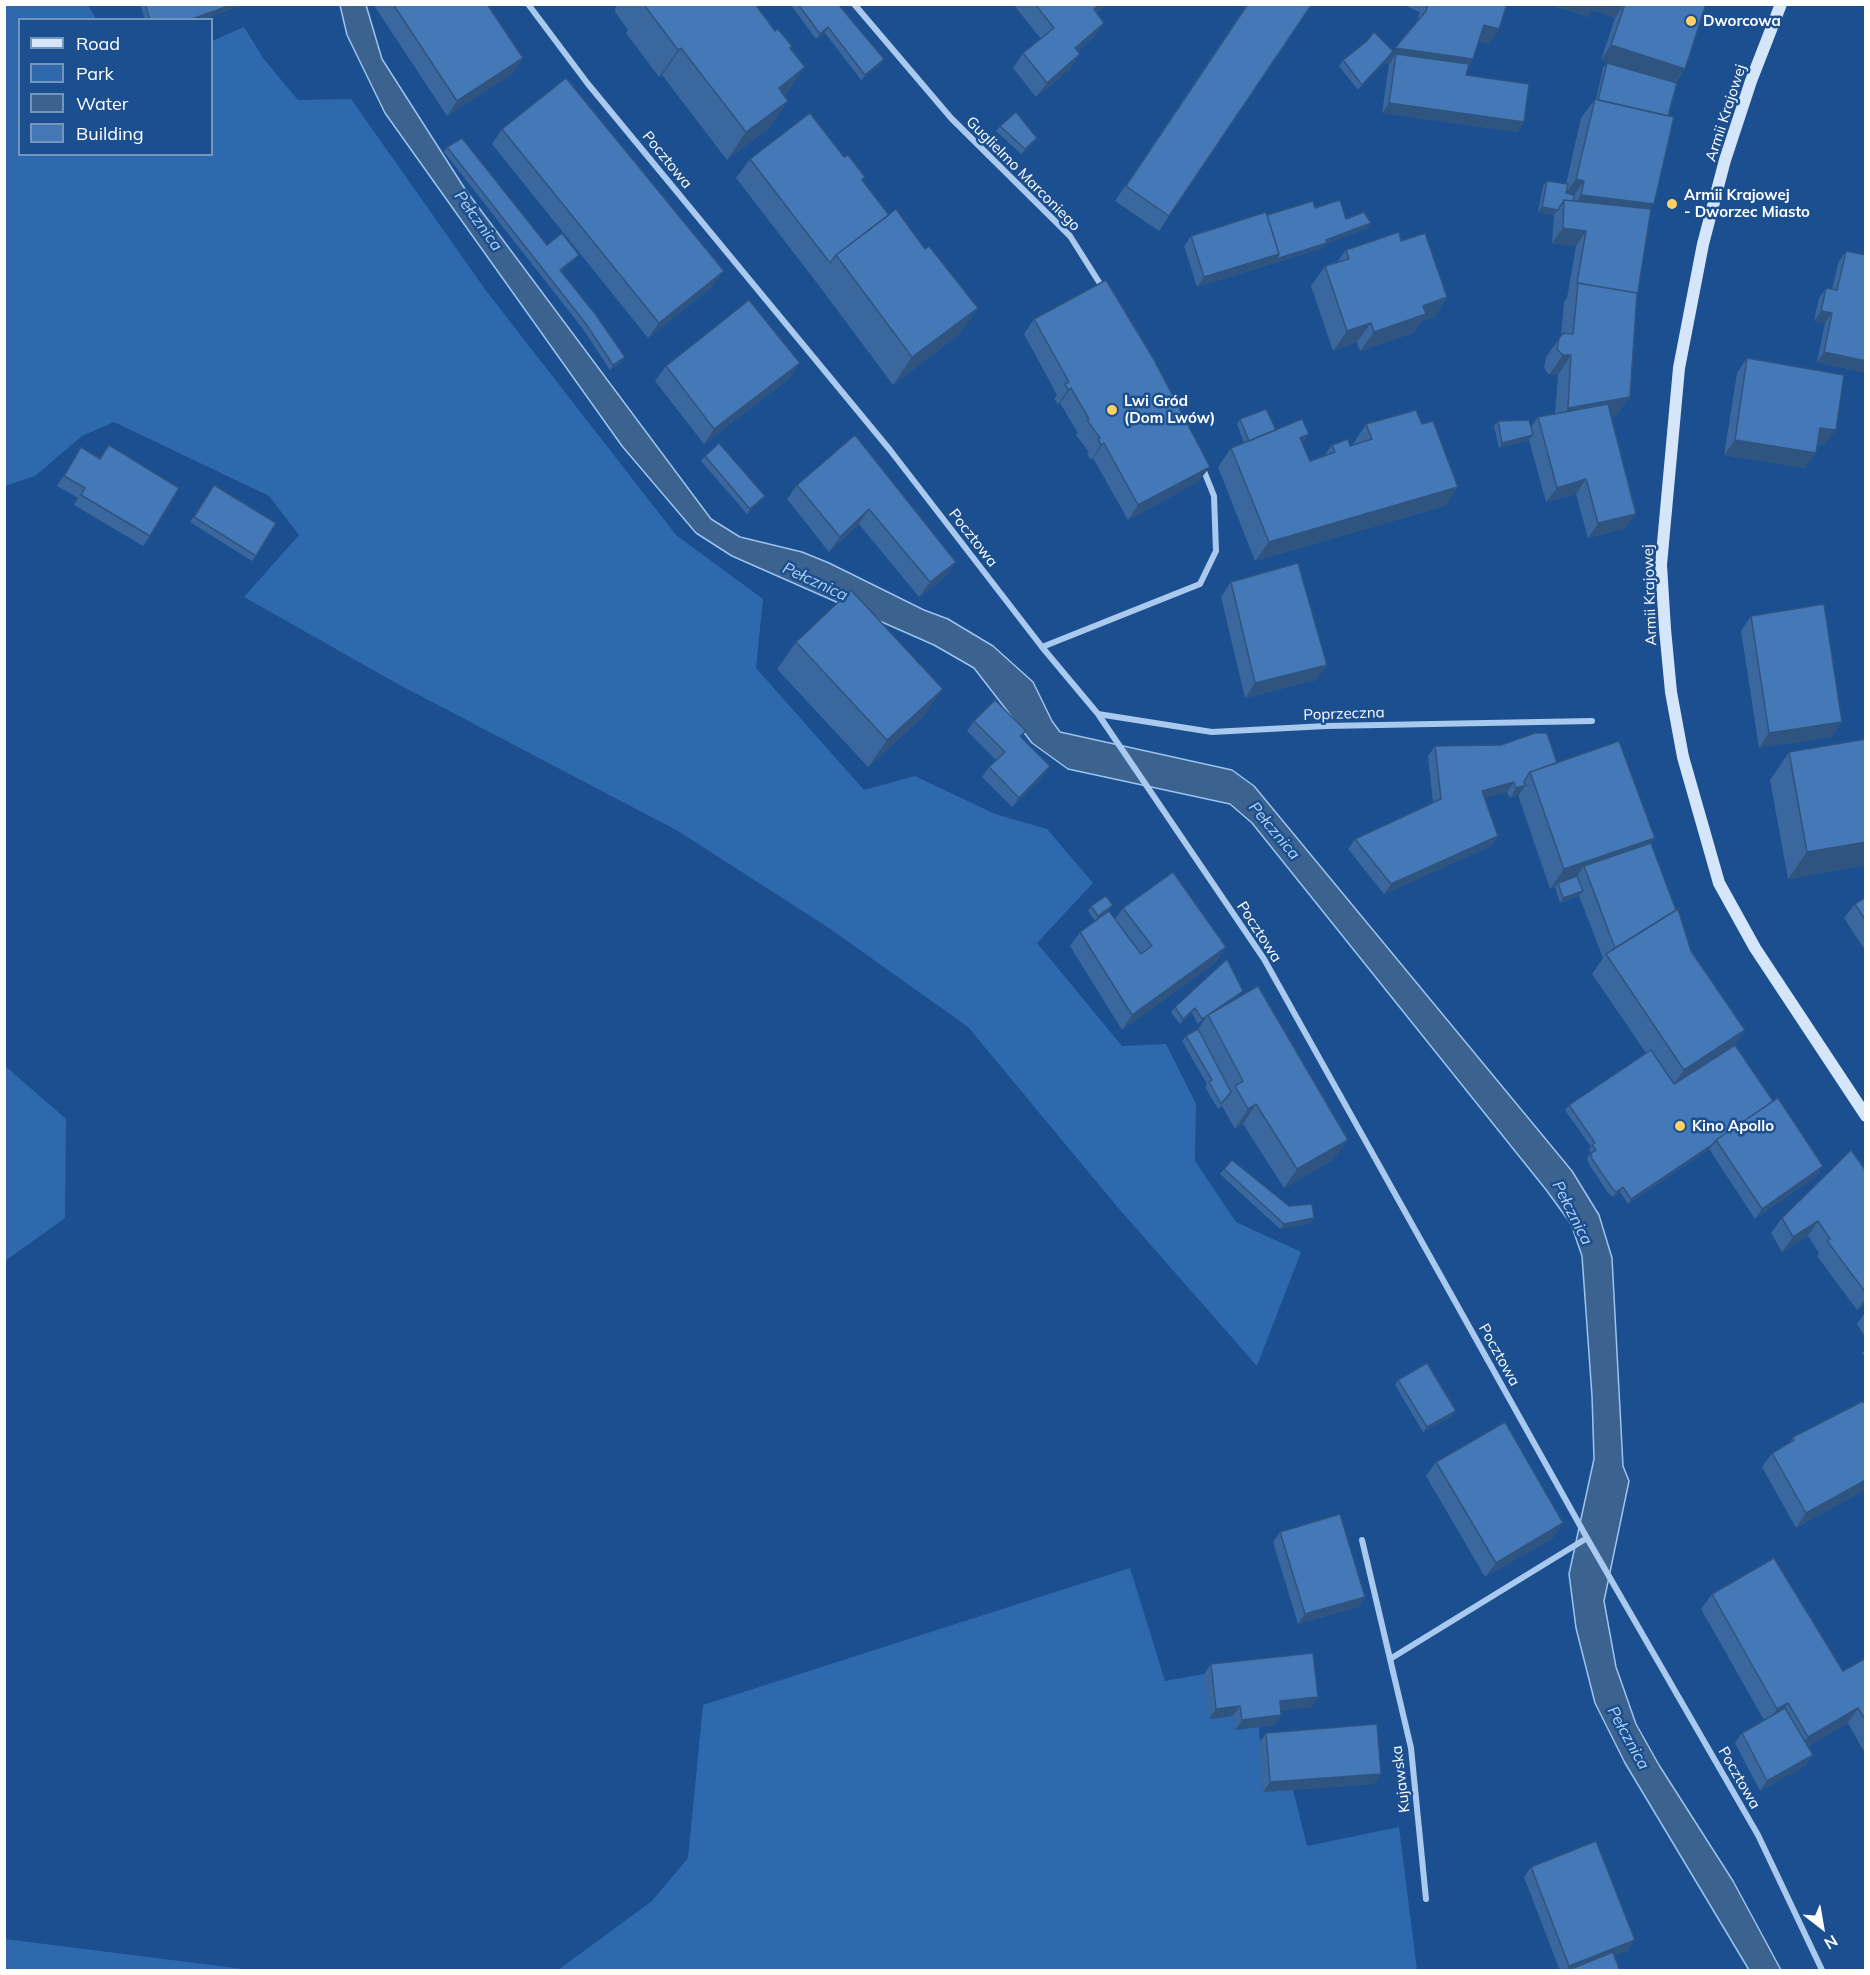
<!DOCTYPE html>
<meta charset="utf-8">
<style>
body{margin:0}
#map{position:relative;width:1870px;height:1975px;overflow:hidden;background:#1b4f8f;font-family:Mulish,sans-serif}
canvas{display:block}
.frame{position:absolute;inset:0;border:6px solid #fff;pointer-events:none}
.legend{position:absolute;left:18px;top:18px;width:195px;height:138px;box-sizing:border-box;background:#1b4f8f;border:2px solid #7695bc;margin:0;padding:8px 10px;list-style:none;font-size:18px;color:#fff}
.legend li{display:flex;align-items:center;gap:12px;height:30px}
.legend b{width:30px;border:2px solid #7695bc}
.north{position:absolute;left:1792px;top:1897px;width:60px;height:60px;-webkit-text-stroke:4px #1b4f8f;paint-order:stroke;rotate:149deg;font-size:16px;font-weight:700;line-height:24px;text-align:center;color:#fff}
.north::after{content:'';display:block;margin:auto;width:21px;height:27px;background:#fff;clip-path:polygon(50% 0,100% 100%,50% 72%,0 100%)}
</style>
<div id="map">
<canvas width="1870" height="1975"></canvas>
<div class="frame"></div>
<ul class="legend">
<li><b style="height:8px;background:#d6e6fa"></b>Road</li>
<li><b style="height:16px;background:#2e69ad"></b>Park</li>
<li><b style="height:16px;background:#3c6290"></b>Water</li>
<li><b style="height:16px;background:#4478b7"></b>Building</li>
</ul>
<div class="north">N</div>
</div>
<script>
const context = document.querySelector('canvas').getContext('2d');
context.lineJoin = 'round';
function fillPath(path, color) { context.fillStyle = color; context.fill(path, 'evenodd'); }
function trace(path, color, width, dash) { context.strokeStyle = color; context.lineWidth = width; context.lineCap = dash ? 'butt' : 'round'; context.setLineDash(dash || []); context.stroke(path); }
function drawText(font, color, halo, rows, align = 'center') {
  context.font = font + ' Mulish,sans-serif'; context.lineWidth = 5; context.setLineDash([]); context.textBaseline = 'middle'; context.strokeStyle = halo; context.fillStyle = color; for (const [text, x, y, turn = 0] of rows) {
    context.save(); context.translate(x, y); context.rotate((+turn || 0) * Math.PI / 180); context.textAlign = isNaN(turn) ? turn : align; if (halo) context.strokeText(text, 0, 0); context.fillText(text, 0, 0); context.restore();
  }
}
const green = new Path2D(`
 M4 5H88L96 19 20 20V154H212V41L244 27 263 58 298 100 351 99 487 292 676 535 763 599 756 668 864 790 915 776 995 814 1047 829 1093 883 1037 943 1122 1046 1166 1044 1196 1104 1195 1161 1236 1222 1301 1252 1257 1366 1120 1210 968 1027 829 928 678 831 396 683 244 597 299 535 269 496 114 422 82 436 35 476 5 486Z
 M4 1065 66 1119 65 1218 5 1261Z
 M1130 1568 1165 1681 1204 1674 1233 1716 1235 1730 1259 1727 1263 1792 1293 1790 1307 1846 1399 1827 1417 1970H558L652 1901 688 1858 703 1705Z
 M5 1939 251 1970H5Z`);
const water = new Path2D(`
 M340 5H366L382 59 465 189 711 519 740 537 802 552 829 563 924 610 948 619 993 646 1033 682 1052 721 1060 732 1232 770 1254 786 1572 1171 1599 1215 1612 1258 1623 1466 1629 1481 1604 1601 1616 1667 1636 1724 1659 1765 1733 1881 1781 1970H1749L1625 1763 1595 1703 1576 1628 1569 1574 1594 1459 1592 1396 1582 1256 1571 1224 1547 1191 1252 823 1230 804 1068 769 1032 743 974 668 934 645 732 556 696 533 622 446 385 113 347 35Z`);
const street = new Path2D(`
 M528 4 588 84 890 450 1042 647 1098 714 1264 959 1587 1538 1758 1835 1822 1970
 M854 4 951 118 1070 236 1104 290
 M1042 647 1200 584 1216 551 1214 496 1202 466
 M1098 714 1212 732 1326 726 1592 721
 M1362 1540 1411 1748 1426 1899
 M1390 1659 1587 1538`);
const secondary = new Path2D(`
 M1781 4 1751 81 1725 160 1703 244 1679 368 1661 565 1665 629 1671 692 1683 757 1719 883 1755 948 1866 1116`);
const wall = new Path2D(`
 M140 4H246L201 20H145Z
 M373 4H487L523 58 513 73 447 116Z
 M616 4H755L775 31 792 46 790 49 805 67 784 96 788 101 769 128 727 160 662 75 659 77 626 33 628 30 615 12Z
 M790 4H838L884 59 881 64 861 80 825 33 816 39Z
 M1013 4H1107L1097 13 1094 37 1078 51 1070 69 1036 97 1013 68 1023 53 1041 39Z
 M1247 4 1169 216 1159 231 1115 201Z
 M1402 4H1507L1499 29 1489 44 1478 41 1466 75 1524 122 1517 132 1382 113 1389 64 1384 63 1386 61 1358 90 1339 66 1343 60 1393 51 1417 22 1420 11 1419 12Z
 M1548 4H1706L1685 69 1675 83 1651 209 1616 416 1611 417 1626 528 1588 538 1576 494 1546 502 1529 440 1499 448 1494 426 1498 421 1531 427 1538 417 1555 414 1558 375H1549L1544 368 1546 357 1561 336 1564 302 1567 298 1576 246 1552 243 1554 215 1538 212 1543 186 1547 181 1566 184 1581 118 1595 99H1596L1603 68 1607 63 1654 77 1601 60 1615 18 1593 10 1588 17Z
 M1000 126 1033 143 1021 154 996 131Z
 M502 129 713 286 648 338 492 144Z
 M447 147 547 245 575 260 561 271 622 362 610 370 583 329 444 152Z
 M750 159 863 181 889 215 925 249 978 308 958 335 893 385 817 283 736 178Z
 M1315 208 1346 219 1368 228 1327 243 1323 248 1197 287 1184 246 1191 236 1267 215Z
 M1401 241 1447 297 1434 317 1422 321 1413 333 1360 351 1357 342 1333 351 1311 286 1325 266 1337 262 1346 250Z
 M1846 251 1866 373 1817 362 1825 323 1814 321 1819 298 1826 288 1832 289 1839 261Z
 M1034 319 1199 481 1128 520 1093 458 1091 460 1087 454 1089 452 1076 435 1078 433 1060 403 1058 404 1054 399 1057 395 1024 334Z
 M1747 358 1825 445 1817 444 1805 468 1724 455 1737 373Z
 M666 366 790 378 704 444 655 381Z
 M1240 419 1276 430 1302 444 1310 461 1324 456 1332 445 1350 446 1353 445V444L1366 424H1422L1458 487 1445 506 1255 561 1218 467 1231 448 1244 443 1237 424Z
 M855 435 945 577 919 597 859 524 829 552 787 499 797 485Z
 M109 445 150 536 143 546 74 505 78 498 57 486 81 447 100 458Z
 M705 456 761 501 747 514 701 461Z
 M214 485 256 556 252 561 190 522Z
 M1231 582 1327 665 1316 680 1245 698 1221 597Z
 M1751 616 1842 722 1831 737 1759 748 1741 631Z
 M796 642 924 716 868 767 777 669Z
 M974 721 1026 731 1021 737 1050 766 1043 776 1012 807 982 777 989 767 996 760 967 731Z
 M1435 746 1557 763 1655 838 1651 843 1691 951 1735 1045 1773 1101 1823 1166 1816 1176 1755 1219 1709 1149 1628 1204 1620 1192 1613 1197 1608 1193 1589 1164 1587 1158 1591 1153 1589 1150 1591 1147 1565 1110 1569 1105 1646 1053 1592 974 1603 958 1579 896 1560 903 1555 887 1550 889 1518 795 1510 798 1507 792 1484 798 1498 836 1491 846 1384 894 1348 849 1355 839 1433 803 1428 756Z
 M1789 752 1866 865 1788 879 1770 780Z
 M1866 897V952L1844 918 1855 904Z
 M1091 906 1109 911 1115 919 1123 908 1216 962 1122 1030 1070 946 1080 932 1095 921 1088 911Z
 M1239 996 1229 1003 1334 1159 1284 1188 1243 1124 1235 1129 1222 1106 1218 1109 1205 1087 1207 1084 1182 1041 1186 1036 1198 1029 1205 1019 1198 1024 1192 1013 1180 1024 1171 1012 1175 1007Z
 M1224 1169 1289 1206 1314 1218 1310 1223 1280 1229 1220 1174Z
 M1866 1171V1304L1857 1310 1817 1256 1819 1253 1808 1236 1782 1252 1771 1233 1782 1218Z
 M1866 1311V1339L1857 1324Z
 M1866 1349V1358L1862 1353Z
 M1398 1380 1452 1416 1423 1432 1395 1385Z
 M1866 1406V1489L1796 1528 1762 1467 1772 1453 1789 1443 1793 1437Z
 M1436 1462 1553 1538 1485 1577 1426 1476Z
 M1280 1532 1365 1597 1358 1607 1298 1624 1273 1542Z
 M1712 1594 1843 1671 1866 1658V1749L1863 1750 1848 1723 1808 1746 1806 1765 1760 1791 1735 1743 1742 1733 1764 1720 1701 1609Z
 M1211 1664 1318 1697 1311 1707 1281 1710V1715L1274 1725 1235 1730 1233 1716 1209 1719 1204 1674Z
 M1266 1733 1374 1784 1263 1792 1259 1743Z
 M1531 1867 1628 1950 1614 1955 1620 1971H1560L1524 1877Z`);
const shadedWall = new Path2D(`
 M234 4H246L201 20H189Z
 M1100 4H1107L1084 24 1094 9Z
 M1548 4H1624L1615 18 1593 10 1588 17Z
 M1104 23 1094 37 1065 62 1075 48Z
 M1484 25 1499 29 1489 44 1473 40Z
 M828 27 825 33 816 39 820 34Z
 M1611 45 1685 69 1674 83 1601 60Z
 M681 48 662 75 659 77 678 50Z
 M1395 48 1473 59 1462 74 1396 54 1389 64 1384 63 1386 61 1358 90 1362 85 1389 56Z
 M1080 54 1070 69 1036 97 1047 83Z
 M523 58 513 73 447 116 457 101Z
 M884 59 881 64 861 80 865 75Z
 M805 67 785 94 759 115 779 88Z
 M788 101 769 128 727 160 746 132Z
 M1389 103 1524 122 1517 132 1382 113Z
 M1037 138 1033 143 1021 154 1025 149Z
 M1576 179 1584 181 1571 200 1562 198Z
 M1581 195 1654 204 1641 224 1570 212Z
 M1542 207 1558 210 1554 215 1538 212Z
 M1371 223 1368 228 1327 243 1323 248 1197 287 1204 277 1326 240Z
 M1563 228 1586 231 1576 246 1552 243Z
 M579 255 575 260 557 275 560 270Z
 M724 271 713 286 648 338 659 323Z
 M1447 297 1434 317 1422 321 1413 333 1360 351 1374 332 1423 306Z
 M978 308 958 335 893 385 912 357Z
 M1821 311 1832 313 1825 323 1814 321Z
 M1371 323 1357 342 1333 351 1347 331Z
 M1824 352 1866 361V373L1817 362Z
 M1563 355H1571L1558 375H1549Z
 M625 357 622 362 610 370 613 365Z
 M800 363 790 378 704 444 714 429Z
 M1071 388 1060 403 1058 404 1068 390Z
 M1630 397 1616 416 1554 427 1568 408Z
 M1820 428 1836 430 1825 445 1810 443Z
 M1309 434 1296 453 1300 438Z
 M1533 435 1529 440 1499 448 1502 443Z
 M1735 440 1816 453 1805 468 1724 455Z
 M1104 443 1093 458 1091 460 1101 445Z
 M1210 467 1199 481 1128 520 1138 505Z
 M1586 479 1576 494 1546 502 1557 488Z
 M1458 487 1445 506 1255 561 1269 542Z
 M765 496 761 501 747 514 750 509Z
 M869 509 859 524 829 552 840 537Z
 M1636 514 1626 528 1588 538 1598 523Z
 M956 562 945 577 919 597 930 582Z
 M1327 665 1316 680 1245 698 1255 683Z
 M943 689 924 716 868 767 887 740Z
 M1842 722 1831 737 1759 748 1769 733Z
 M1050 766 1043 776 1012 807 1019 798Z
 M1514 782 1507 792 1475 801 1482 791Z
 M1526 785 1519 795 1510 798 1516 788Z
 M1498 836 1491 846 1384 894 1391 884Z
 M1655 838 1641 857 1584 866 1574 881 1558 883 1555 887 1550 889 1564 869Z
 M1866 842V865L1788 879 1807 852Z
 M1583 891 1579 896 1560 903 1563 898Z
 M1113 905 1109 910 1095 921 1098 916Z
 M1226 947 1216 962 1122 1030 1132 1015Z
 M1243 991 1239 996 1209 1016 1208 1015 1205 1019 1198 1024 1202 1019Z
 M1195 1008 1192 1013 1180 1024 1183 1019Z
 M1745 1030 1732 1050 1670 1089 1684 1070Z
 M1256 1104 1243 1124 1235 1129 1248 1109Z
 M1348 1140 1334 1159 1284 1188 1297 1169Z
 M1713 1144 1709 1149 1628 1204 1631 1199Z
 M1823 1166 1816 1176 1755 1219 1762 1209Z
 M1623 1187 1620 1192 1613 1197 1616 1192Z
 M1314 1218 1310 1223 1280 1229 1284 1224Z
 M1818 1221 1808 1236 1782 1252 1793 1237Z
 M1866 1298V1304L1857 1310Z
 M1456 1411 1452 1416 1423 1432 1427 1427Z
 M1866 1480V1489L1796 1528 1806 1513Z
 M1563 1523 1553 1538 1485 1577 1496 1563Z
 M1365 1597 1358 1607 1298 1624 1305 1614Z
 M1318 1697 1311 1707 1273 1711 1280 1701Z
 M1788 1703 1778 1718 1767 1724 1777 1709Z
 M1240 1706 1233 1716 1209 1719 1216 1709Z
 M1858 1708 1848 1723 1797 1752 1808 1737Z
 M1281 1715 1274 1725 1235 1730 1242 1720Z
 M1813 1755 1806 1765 1760 1791 1767 1781Z
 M1381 1774 1374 1784 1263 1792 1270 1782Z
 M1635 1940 1628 1950 1575 1971H1565L1569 1966Z`);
const building = new Path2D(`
 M145 4H234L189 20H150Z
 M393 4H487L523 58 457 101Z
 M647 4H755L775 31 778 29 792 46 790 48 805 67 779 88 788 101 746 132 681 48 678 50 645 6Z
 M798 4H838L884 59 865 75 828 27 820 34Z
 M1035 4H1100L1094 9 1104 23 1075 48 1080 54 1047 83 1023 53 1054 28Z
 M1248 4H1312L1169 216 1126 186Z
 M1428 4H1507L1499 29 1484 25 1473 59 1395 48 1426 11Z
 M1625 4H1706L1685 69 1611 45Z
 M1374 32 1393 51 1389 56 1362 85 1343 60 1367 41Z
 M1396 54 1469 64 1466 75 1529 84 1524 122 1389 103Z
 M1607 63 1677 83 1668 116 1598 100Z
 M566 78 724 271 659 323 502 129Z
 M1595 99 1674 117 1654 204 1581 195 1584 181 1576 179Z
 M1016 112 1037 138 1025 149 1000 126Z
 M810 113 844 157 848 155 865 177 862 180 889 215 836 255 830 263 750 159Z
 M462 138 547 245 562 233 579 255 560 270 596 315 625 357 613 365 586 324 447 147Z
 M1547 181 1568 184 1566 193 1574 195 1573 201 1564 200 1558 210 1542 207Z
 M1340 200 1346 219 1364 212 1371 223 1326 240 1327 243 1276 259 1279 254 1267 215 1313 201 1315 208Z
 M1564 200 1651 209 1637 298V293L1577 283 1586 231 1563 228Z
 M896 209 925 249 929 246 978 308 912 357 836 255Z
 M1266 212 1279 254 1204 277 1191 236Z
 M1399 232 1401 241 1425 233 1447 297 1423 306 1426 314 1374 332 1371 323 1347 331 1325 266 1349 259 1346 250Z
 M1846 251 1866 255V361L1824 352 1832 313 1821 311 1826 288 1837 290Z
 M1106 280 1153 358 1210 467 1138 505 1104 443 1101 445 1098 439 1100 438 1087 420 1089 419 1071 388 1068 390 1065 384 1069 382 1034 319Z
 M1578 283 1637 293 1630 397 1568 408 1571 355H1563L1557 349 1559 338 1564 333 1573 334Z
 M749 300 800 363 714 429 666 366Z
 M1747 358 1844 375 1836 430 1820 428 1816 453 1735 440Z
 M1608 404 1636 514 1598 523 1586 479 1557 488 1538 417Z
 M1266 409 1276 430 1249 441 1240 419Z
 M1416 410 1422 424 1433 421 1458 487 1269 542 1231 448 1302 419 1309 434 1300 438 1310 461 1335 452 1332 445 1348 439 1350 446 1372 439 1366 424Z
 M1529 420 1533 435 1502 443 1498 421Z
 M855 435 956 562 930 582 869 509 840 537 797 485Z
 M719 443 765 496 750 509 705 456Z
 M109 445 179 488 150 536 81 495 85 488 64 476 81 447 100 459Z
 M214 485 276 523 256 556 194 517Z
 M1298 563 1327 665 1255 683 1231 582Z
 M851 590 943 689 887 740 796 642Z
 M1824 604 1842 722 1769 733 1751 616Z
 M995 700 1026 731 1020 736 1050 766 1019 798 989 767 1005 752 974 721Z
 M1535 733H1547L1557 763 1530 772 1524 782 1526 785 1516 788 1514 782 1482 791 1498 836 1391 884 1355 839 1441 799 1435 746 1501 745Z
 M1866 739V842L1807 852 1789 752Z
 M1619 741 1655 838 1564 869 1530 772Z
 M1651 843 1676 910 1615 948 1584 866Z
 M1173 872 1226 947 1132 1015 1080 932 1109 911 1141 954 1152 946 1123 908Z
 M1577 876 1583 891 1563 898 1558 883Z
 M1106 896 1113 905 1098 916 1091 906Z
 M1866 897V921L1855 904Z
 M1678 909 1691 951 1745 1030 1684 1070 1606 954Z
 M1227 959 1243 991 1202 1019 1195 1008 1183 1019 1175 1007Z
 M1258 986 1348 1140 1297 1169 1256 1104 1248 1109 1235 1086 1243 1081 1208 1015Z
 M1198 1029 1231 1092 1221 1104 1209 1082 1212 1080 1186 1036Z
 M1735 1045 1773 1101 1716 1140 1713 1144 1631 1199 1623 1187 1616 1192 1612 1188 1592 1159 1591 1153 1596 1150 1592 1145 1595 1143 1569 1105 1651 1050 1674 1084Z
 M1778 1098 1823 1166 1762 1209 1716 1140Z
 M1851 1150 1866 1171V1293L1827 1241 1830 1239 1818 1221 1793 1237 1782 1218Z
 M1232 1160 1289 1206 1312 1204 1314 1218 1284 1224 1224 1169Z
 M1427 1363 1456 1411 1427 1427 1398 1380Z
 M1863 1401 1866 1406V1480L1806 1513 1772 1453 1794 1440 1793 1437Z
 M1505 1422 1563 1523 1496 1563 1436 1462Z
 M1340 1514 1365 1597 1305 1614 1280 1532Z
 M1774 1558 1843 1671 1866 1658V1721L1858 1708 1808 1737 1788 1703 1777 1709 1712 1594Z
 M1313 1653 1318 1697 1280 1701 1281 1715 1242 1720 1240 1706 1216 1709 1211 1664Z
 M1785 1708 1813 1755 1767 1781 1742 1733Z
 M1377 1724 1381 1774 1270 1782 1266 1733Z
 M1596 1841 1635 1940 1569 1966 1531 1867Z
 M1613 1952 1620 1971H1566Z`);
const markers = [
 [1691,21,6,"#ffd166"],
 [1672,204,6,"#ffd166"],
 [1112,410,6,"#ffd166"],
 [1680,1126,6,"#ffd166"]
];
const poiNames = [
 ["Dworcowa",1703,21],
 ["Armii Krajowej",1684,195],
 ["- Dworzec Miasto",1684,212],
 ["Lwi Gród",1124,401],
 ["(Dom Lwów)",1124,418],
 ["Kino Apollo",1692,1126]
];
const streetNames = [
 ["Armii Krajowej",1726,113,-72],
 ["Pocztowa",667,160,51],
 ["Guglielmo Marconiego",1023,174,45],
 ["Pocztowa",973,538,52],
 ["Armii Krajowej",1650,595,-92],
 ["Poprzeczna",1344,714,-2],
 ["Pocztowa",1259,932,57],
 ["Pocztowa",1499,1355,61],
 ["Pocztowa",1739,1778,60],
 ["Kujawska",1401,1779,-97]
];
const waterNames = [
 ["Pełcznica",478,221,54],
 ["Pełcznica",815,582,25],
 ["Pełcznica",1274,831,50],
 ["Pełcznica",1572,1213,63],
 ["Pełcznica",1628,1738,61]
];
fillPath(green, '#2e69ad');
fillPath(water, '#3c6290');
trace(water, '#9cc4f0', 1.5);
trace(street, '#a9c9ee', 6);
trace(secondary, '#d6e6fa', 12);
fillPath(wall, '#3a679d');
fillPath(shadedWall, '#305480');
fillPath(building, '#4478b7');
trace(building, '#305480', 1.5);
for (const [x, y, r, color] of markers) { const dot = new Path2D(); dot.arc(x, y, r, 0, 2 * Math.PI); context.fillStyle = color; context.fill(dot); trace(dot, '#1b4f8f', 2); }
drawText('bold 15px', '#fff', '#1b4f8f', poiNames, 'left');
drawText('15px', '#fff', '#1b4f8f', streetNames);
drawText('italic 16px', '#b5d3f5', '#1b4f8f', waterNames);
</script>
